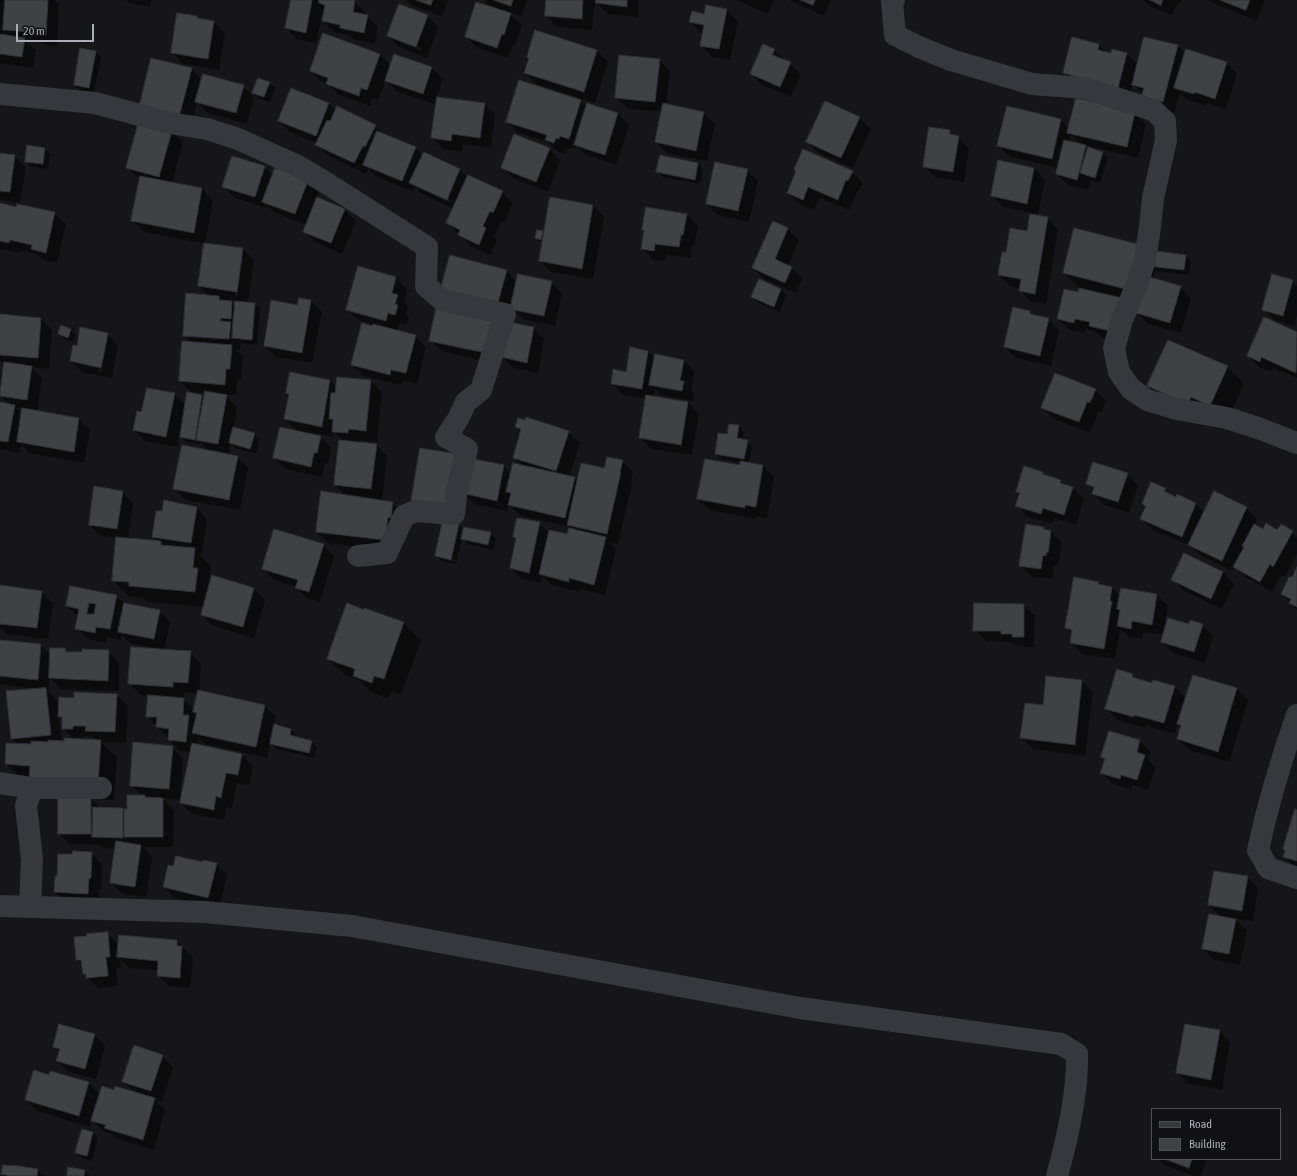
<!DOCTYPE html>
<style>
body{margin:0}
#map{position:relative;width:1297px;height:1176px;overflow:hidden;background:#161618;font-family:"Asap Condensed",sans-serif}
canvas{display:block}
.legend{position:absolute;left:1151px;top:1108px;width:130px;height:52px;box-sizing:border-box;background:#111113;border:1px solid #4d4f55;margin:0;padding:5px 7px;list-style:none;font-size:12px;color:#a8adb8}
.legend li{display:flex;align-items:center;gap:8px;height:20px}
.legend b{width:20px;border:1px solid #4d4f55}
.scale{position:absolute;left:16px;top:24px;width:78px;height:18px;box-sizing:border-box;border:2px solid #a8adb8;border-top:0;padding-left:5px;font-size:12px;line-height:14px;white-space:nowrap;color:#a8adb8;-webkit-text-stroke:3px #111113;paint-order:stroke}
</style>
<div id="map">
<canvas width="1297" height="1176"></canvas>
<ul class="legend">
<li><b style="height:5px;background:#37383d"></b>Road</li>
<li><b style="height:11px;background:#404145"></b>Building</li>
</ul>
<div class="scale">20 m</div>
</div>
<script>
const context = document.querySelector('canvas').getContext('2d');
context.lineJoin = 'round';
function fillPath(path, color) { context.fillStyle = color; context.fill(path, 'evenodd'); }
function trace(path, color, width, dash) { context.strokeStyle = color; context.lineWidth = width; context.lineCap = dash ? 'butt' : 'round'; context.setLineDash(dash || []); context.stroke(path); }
const shadow = new Path2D(`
 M0 0H55L59 4 57 46H47L45 43 27 42 36 50 33 68 0 63Z
 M126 0H151L150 7 129 3Z
 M292 0H317L320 3V0H353L365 13V15L367 16 378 27 375 44 352 39 348 35 334 32 323 21 324 14H322L316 43 297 39 286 28Z
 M407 0H448L442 16 411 5Z
 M484 0H527L522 16 508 12 522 25 515 45H513L508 58 477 48 466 36 492 8Z
 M547 0H595L592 30 557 27 546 16Z
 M597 0H639L638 17 608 14 597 3Z
 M736 0H774L768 14Z
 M789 0H831L824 16Z
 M1143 0H1181L1180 3 1178 2 1172 15 1149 6Z
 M1206 0H1265L1257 21Z
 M707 6 727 10 738 21 730 60 712 57 701 45 704 33H701L690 22 705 15Z
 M427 16 438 27 427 58 399 47 388 36ZM400 40 421 48 420 50 400 42Z
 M197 17 200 19 214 22 225 33 219 70 183 64 172 52Z
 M536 31 597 51 608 62 595 103 536 84 525 73 529 59 528 57Z
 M1145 38 1178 46 1186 54 1226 63 1237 74 1226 109 1206 103 1205 105 1186 99 1180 93 1174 113 1154 107 1133 84 1129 98 1075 84 1064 72 1099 45 1106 53 1111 54 1113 50 1127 54 1138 65Z
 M774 50 801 74 791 97 762 85 751 74Z
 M95 51 101 57 94 92 80 90 75 84Z
 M380 55 391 66 432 68 443 79 434 104 397 92 386 80 378 100 372 98 370 106 339 95 328 84 322 82 311 71Z
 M659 60 670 71 666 105 703 113 715 124 707 161 667 153 656 142 662 112 627 108 616 97Z
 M191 69 202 80 243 86 254 97 247 124 208 113 197 102 190 129 151 119Z
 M269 83 275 88 270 102 258 98 253 93Z
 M581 101 587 108 588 105 618 114 629 125 616 165 586 155 580 149 572 147 570 149H567L565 154 557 151 548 142 518 133 507 121Z
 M826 102 860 118 871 129 853 168 819 153 807 142Z
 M329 103 336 111 375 126 384 135 415 148 423 156 424 153 460 170 468 178 502 192 513 203 504 223 501 222 494 237 497 240 490 255 471 246 447 223 454 209 422 194 415 187 413 192 375 176 368 168 366 174 327 155 316 144 317 143 290 132 279 121ZM423 188 452 201 451 203 423 190Z
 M484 104 495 115 491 148 463 144 462 152 443 149 432 138Z
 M1134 113 1146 124 1138 158 1084 145 1089 149 1103 153 1108 158 1100 183 1091 180 1088 190 1068 185 1057 174 1058 168 1010 157 999 146 1061 120 1070 129ZM1071 135 1081 145 1069 142Z
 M930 128 950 131 955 136 958 137 969 148 964 182 935 177 924 166Z
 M172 131 183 143 172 183 202 189 213 200 205 244 243 249 254 260 248 303 255 304 260 309 257 345 241 343 240 350 235 349 243 357 241 379H237L236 395H225L237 407 234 428 254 434 259 439 256 454 235 448 231 444 229 455 237 457 248 468 240 510 185 500 174 488 209 451 200 443V444L186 442 180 435 177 447 145 441 134 430 142 413 174 394 186 406 202 396 204 398 205 393 191 392 180 381 192 343 184 335 209 296 199 286 205 244 144 232 133 221 140 179 127 168ZM241 257H243L237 297H235ZM220 299 236 301 235 306 232 302H223ZM185 437 200 439V441L185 439Z
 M44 149 50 154 48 169 31 167 26 161Z
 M549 149 560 160 548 192 513 178 502 167Z
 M0 154 14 156 26 167 20 203 0 200Z
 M698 164 703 170 700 184 663 177 657 171Z
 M264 167 273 175 308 182 319 193 317 198 345 210 356 221 342 254 315 242 304 231 306 225 274 212 267 206 266 208 235 198 224 187Z
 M1034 168 1045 180 1038 214 1003 207 992 196Z
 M747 170 758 181 749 222 718 215 707 204Z
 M852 172 863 183 859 191 858 190 849 210 820 198 814 210 799 204 788 193Z
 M551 198 593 206 604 217 593 279 551 272 540 261 543 244 536 238 538 231 545 234Z
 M0 204 54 213 66 224 57 263 43 260 37 254 21 251 20 253 0 249Z
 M687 214 698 226 694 246H692L690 258 666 254 665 261 653 260 642 248Z
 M1047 218 1058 229 1046 304 1031 302 1020 290V288L1010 286 999 275 1007 253 1027 232Z
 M774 222 788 229 799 240 788 266 791 268 802 279 796 293 764 279 753 268Z
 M1149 254 1185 255 1191 261 1189 275 1155 271 1153 279 1180 287 1191 298 1181 333 1148 324 1137 313 1139 304 1125 342 1101 337 1096 332 1086 329 1085 333 1070 330 1058 319 1079 293 1080 289 1064 273Z
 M359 268 396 278 407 289 404 302 408 307 406 314 409 317 406 325 399 323 397 331 415 336 426 347 417 384 402 380 401 385 363 376 352 365 374 325 358 320 347 309Z
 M506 271 517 282H551L562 293 555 326 523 319 510 307 452 302Z
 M759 281 781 290 786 295 780 312 758 303 752 297Z
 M1292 281 1297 286V315L1294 326 1274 320 1263 309Z
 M311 301 322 312 312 363 276 357 265 346Z
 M438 307 497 364 442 351 430 340Z
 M1030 312 1034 316 1048 319 1059 330 1051 366 1016 358 1005 347Z
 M0 315 41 319 52 330 49 369 31 367 42 378 37 412 79 419 90 431 84 463 29 453 21 444 19 453 0 449V403L10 405 1 396 5 365 0 360ZM16 408 23 409V414Z
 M1264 319 1297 333V378L1273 368 1271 372 1259 367 1248 356Z
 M533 328 544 339 538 373 513 368 502 357Z
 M70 330 76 335 73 342 64 339 59 334Z
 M107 334 118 345 112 378 82 372 71 361ZM105 341H107L101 373 99 372Z
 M631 349 648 352 655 359 684 360 695 372 691 390 694 393 693 401 661 395 655 389 653 397 688 402 699 414 692 455 651 449 640 437 646 399 623 395 612 383 627 373Z
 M1227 367 1244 383 1227 422 1165 403 1148 386Z
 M338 378 371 381 382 392 377 442 360 440 359 443 376 445 387 456 382 501 392 502 403 514 396 551 328 543 317 532 346 496 335 485 343 441 334 432 333 437 304 432V434L320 437 331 448 328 464 325 463 322 477 285 469 274 458 298 432 285 419 289 395 288 393 330 381 337 388Z
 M1095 390 1106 401 1101 413 1098 412 1090 433 1054 419 1043 408Z
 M739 426 744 432 743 440 747 441 752 446 749 464 763 466 774 477 767 518 756 516V519L709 510 698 499 741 466V463L721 459 716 454 727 435Z
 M516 427 568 432 580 443 569 477 574 478 578 482 622 461 633 472 631 483 632 484 618 544 609 542 616 549 605 595 580 589V592L551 585 542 576 540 583 522 579 511 568 539 523 549 533 568 535 574 531 571 527 521 516 509 505 508 511 474 504 463 493 423 513 504 466 511 474 523 467 514 457 521 432Z
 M1042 473 1046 476 1061 481 1065 486 1073 488 1084 499 1076 525 1054 518 1052 524 1028 517 1017 505 1020 495 1018 492Z
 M1127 474 1138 485 1129 513 1104 505 1093 493 1094 490 1087 483Z
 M1165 489 1172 496 1195 503 1205 513 1246 508 1257 519 1254 525 1263 530 1292 532 1297 537V554L1285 577 1281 575 1272 592 1246 577 1235 567 1233 571 1201 556 1191 546 1153 530 1141 519 1146 507 1143 504Z
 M122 492 133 503 128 539 159 542 153 536 196 508 207 519 202 554 198 553 211 566 209 585 254 589 265 600 254 638 213 626 202 615 204 607 147 602 143 598 130 597 113 580 117 538 101 536 90 525Z
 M444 521 459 525 464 530 490 533 496 539 494 550 468 544 462 538 456 564 441 561 436 555ZM441 556 456 560 455 562 441 558Z
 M1044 528 1047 531H1051L1062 543 1059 563 1057 562V566H1054L1052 579 1032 577 1020 565Z
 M323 545 334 556 320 602 307 598 296 587 274 580 263 569Z
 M1297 569V610L1282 594Z
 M1223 572 1234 584 1222 609 1184 591 1173 580Z
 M1098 583 1101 586 1112 588 1121 597 1157 595 1168 606 1164 628 1202 625 1213 636 1205 663 1173 653 1162 642 1164 635 1143 632 1142 639 1129 637 1120 629 1115 659 1082 654 1071 643 1073 634 1066 628Z
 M0 587 41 592 53 603 48 639 6 634 0 627Z
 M116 596 124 604 159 611 170 622 164 651 190 652 201 664 199 692 265 706 276 717 274 725 291 729 296 735 295 737 312 742 317 747 314 758 276 749 270 743 267 758 205 744 199 738 198 746 241 755 253 766 249 785 237 783 232 808 227 807 224 820 192 814 181 803 191 752 180 751 147 716 149 696 141 695 129 684 161 649 130 643 122 635 121 640 107 637 106 643 88 639 76 628 79 617 67 606ZM184 692 198 694 195 710 183 699ZM195 712 197 715 196 723 194 722Z
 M1023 605 1035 616 1034 647H1024L1021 645H1014L1010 642 986 641 975 630Z
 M365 609 404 623 421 640 401 695 391 691 388 699 371 692 359 680 345 675 328 659 365 611Z
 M0 641 40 645 51 655 65 649 68 653 108 651 119 662V691L61 689 50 677 48 691 57 700 58 709 75 699 116 695 128 706 126 743 101 742 117 758 114 800 91 799 101 808 129 810 142 796 131 785 172 747 183 758 180 800 162 798 174 810 173 847H143L152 857 146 897 123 894 111 883 116 849 104 848 101 845 70 844 59 833V796L23 780 6 764 18 744 12 739 33 689 0 684ZM59 716 63 721V728L74 740 62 742ZM84 736 93 737 97 741 84 740Z
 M1132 675 1137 680 1153 684 1154 681 1175 687 1186 698 1237 689 1248 700 1229 762 1189 750 1178 739 1182 727 1178 724 1175 734 1145 725V728L1117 720 1106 708Z
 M1082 681 1093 692 1085 756 1033 749 1022 738 1044 706Z
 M1140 741 1151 752 1148 759 1156 767 1148 790 1132 785 1131 790 1113 784 1102 773 1106 761 1102 757Z
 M1297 811V869L1284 857Z
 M91 853 102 864 101 889H99V904L66 903 55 892Z
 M203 863 216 864 227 875 219 908 175 898 164 887 174 867Z
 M1247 877 1258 888 1253 921 1234 918 1247 931 1240 965 1214 960 1203 948 1222 918 1209 905Z
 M107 933 119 944 177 941 193 958 190 988 169 986 158 975V970L129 968 120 958 121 968H116L118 986 98 988 84 974 83 965 77 960Z
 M1219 1031 1230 1042 1222 1090 1189 1084 1177 1073Z
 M94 1035 105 1046 96 1079 69 1072 57 1061 60 1052 54 1047Z
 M162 1056 173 1067 162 1102 154 1099 165 1110 154 1150 117 1139 112 1134 104 1132 92 1120 90 1127 37 1111 26 1100 50 1076 51 1072 89 1083 100 1095 115 1091 136 1093 123 1081Z
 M82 1130 93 1133 98 1138 92 1161 82 1158 76 1153Z
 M1158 1159H1207L1201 1176H1194L1164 1165Z
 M37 1170 42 1175 48 1176H5L2 1174Z
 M84 1171 90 1176H68Z`);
const building = new Path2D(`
 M5 0H48L46 35H35V32L3 30Z
 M291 0H312L306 33 285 28Z
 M319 0H355L353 12 368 15 364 33 340 28V25L322 21 325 5 319 3Z
 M416 0H433L431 5Z
 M494 0H513L511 6Z
 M546 0H583L582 19 545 16Z
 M596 0H627V7L596 3Z
 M801 0H815L813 5Z
 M1150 0H1163L1161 5Z
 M1220 0H1250L1246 10Z
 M476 2 511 13 504 35 502 34 497 48 465 37Z
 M399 4 428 15 416 47 387 36Z
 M706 5 727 9 719 49 700 46 704 25 689 22 692 11 704 14Z
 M177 13 197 16V18L214 21 208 59 171 53Z
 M535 30 597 50 584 92 524 73 529 58 527 57Z
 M323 33 380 54 367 90 361 88 359 96 326 84 328 78 310 71Z
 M0 34 25 38 22 57 0 54Z
 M1072 37 1099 44 1098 50 1111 53 1112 49 1127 53 1118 88 1063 73Z
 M1144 37 1178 45 1163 102 1141 96 1144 88 1132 85Z
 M763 44 775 49 772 55 791 62 780 87 750 74Z
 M80 48 96 51 89 88 74 85Z
 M1186 49 1227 62 1215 99 1195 92 1194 94 1174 88Z
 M394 54 432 67 423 94 385 81Z
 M619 55 660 59 655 102 615 98Z
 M151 58 192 68 179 117 139 108Z
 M203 74 244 85 236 113 195 102Z
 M258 78 270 82 264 97 252 93Z
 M519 80 581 100 569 139 560 136 559 139 556 138 554 143 545 140 547 135 506 122Z
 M291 88 329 103 316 136 278 121Z
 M437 97 485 103 480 138 452 134 451 141 431 138Z
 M1076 98 1135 112 1127 147 1067 133Z
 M825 101 860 117 841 158 806 142Z
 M587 103 618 113 605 155 574 145Z
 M663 103 704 112 696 151 655 142Z
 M337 106 376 125 365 147 363 146 354 163 315 145 327 120 330 121Z
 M1007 106 1061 119 1052 159 997 146Z
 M139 121 172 131 159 177 126 168Z
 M929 127 950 130V134L959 136 953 172 923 167Z
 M377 131 416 147 402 181 363 165Z
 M514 134 550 148 536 182 501 168Z
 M1064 140 1086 145 1077 180 1056 174Z
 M27 145 45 148 43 164 25 162Z
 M1088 147 1103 152 1095 178 1080 173Z
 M803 149 853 171 848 181 846 180 838 200 808 187 803 200 787 193 796 171 794 170Z
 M424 152 460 169 447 200 409 183Z
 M0 153 15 155 10 192 0 191Z
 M660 155 698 163 695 180 656 172Z
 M232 156 265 166 255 197 222 187Z
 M998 160 1034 168 1027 204 991 196Z
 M715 162 748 169 738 211 706 204Z
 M275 168 308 181 295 214 262 202Z
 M468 175 503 191 493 213 490 211 483 226 486 228 479 245 458 235 460 230 446 223Z
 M140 176 202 188 194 233 131 221Z
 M317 197 345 209 331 243 303 232Z
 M550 197 593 205 582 269 539 261Z
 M0 203 16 207 17 204 55 212 46 253 31 249 32 245 10 240 9 243 0 241Z
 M646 207 687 214 683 235H681L679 247 655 244 654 251 641 249 644 230H642Z
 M1030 214 1048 217 1035 294 1019 291 1021 279 998 275 1002 252H1006L1010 228 1027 231Z
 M773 221 788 228 775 259 792 267 785 283 752 268Z
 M1074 228 1141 245 1129 290 1063 273Z
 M537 230 543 231 541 240 535 238Z
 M204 243 243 248 237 292 198 286Z
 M1148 250 1186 255 1184 270 1147 266Z
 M450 255 507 270 497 306 440 291Z
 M358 266 396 277 392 293 398 295 395 304 398 305 395 315 388 313 386 321 346 310Z
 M518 274 552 281 544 316 510 309Z
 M1272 274 1293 280 1283 316 1262 310Z
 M1146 276 1181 286 1170 323 1136 313Z
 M759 279 781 289 774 307 751 297Z
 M1079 288 1122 298 1114 332 1089 326 1090 322 1075 319 1074 323 1057 319 1064 289 1078 292Z
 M186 293 219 296V300L232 301 231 319 221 318 220 321 231 322 229 339 183 336Z
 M299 298 311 300 302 353 264 346 271 300 297 305Z
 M235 301 255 303 252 340 232 338Z
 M437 305 494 318 486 353 429 341Z
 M1013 307 1030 311V314L1049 318 1040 356 1004 347Z
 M0 314 41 318 38 358 0 355Z
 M1264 317 1297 332 1296 373 1261 357 1260 362 1247 356Z
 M508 322 534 327 527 363 501 357Z
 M362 323 372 326 373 324 416 335 406 373 391 370 390 375 351 365Z
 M61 325 71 329 68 338 58 334Z
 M80 327 108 333 101 368 70 361 73 345 77 346Z
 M1168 340 1228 366 1210 406 1191 397 1188 404 1147 386Z
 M182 341 232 345 230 369H226L225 385 179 381Z
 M630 347 648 351 642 389 611 384 613 369 626 372Z
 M655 354 684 360 680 381H684L682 391 649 385Z
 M4 362 32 366 27 400 0 396Z
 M290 372 330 380 322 427 284 419 289 394 286 393Z
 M1055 373 1096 389 1090 403 1087 402 1079 422 1041 408Z
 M337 377 371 380 366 431 349 429 348 433 332 432 333 419H329L331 393H335Z
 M147 388 175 393 166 437 133 430 137 411 141 412Z
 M205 391 227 395 218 444 196 440Z
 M187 392 202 395 195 440 180 437Z
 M646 395 688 402 681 445 639 438Z
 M0 402 15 405 8 442 0 441Z
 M22 408 79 418 74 452 17 442Z
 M526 417 569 431 556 471 513 458 521 429 515 427 518 418 525 420Z
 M729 424 739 425 737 438 748 440 744 459 715 454 718 433 727 434Z
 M233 427 255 433 250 449 229 443Z
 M280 427 321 436 317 453H314L311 467 273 458Z
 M339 440 377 444 371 489 334 485Z
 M182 445 238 456 229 500 173 489Z
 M420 448 457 454 448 508 411 502Z
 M607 457 623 460 620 472H621L607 534 567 525 581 463 604 468Z
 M469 458 504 465 497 501 461 493Z
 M705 459 740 465V461L763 465 756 507 745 505V508L697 499Z
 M1093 462 1128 473 1118 502 1092 494 1094 487 1086 484Z
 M513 463 575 477 565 518 508 505 511 493 506 492Z
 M1024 466 1043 472 1042 474 1061 480 1060 483 1073 487 1064 515 1043 508 1041 514 1015 506 1020 493 1016 492Z
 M1151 482 1166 488 1164 491 1176 497 1177 494 1196 503 1182 537 1140 519 1146 506 1142 504Z
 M94 486 123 491 117 529 89 525Z
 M321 491 393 502 391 518 388 517 385 540 316 532Z
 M1214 491 1247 507 1222 561 1188 545Z
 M164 500 197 507 191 543 152 537 156 511H162Z
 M517 518 540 522 529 573 510 568 516 538 513 537Z
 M443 520 459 524 451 560 435 556Z
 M1266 523 1277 530 1281 524 1293 531 1273 567 1270 564 1260 582 1233 567 1244 547 1242 546 1254 524 1263 529Z
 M1026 524 1044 527 1043 529 1051 531 1048 553 1046 552V556L1043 555 1041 569 1019 566Z
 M464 527 491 532 488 545 461 539Z
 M569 528 606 537 594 585 569 578V582L539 574 549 530 567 534Z
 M274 529 324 544 309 592 295 588 298 580 262 569Z
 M116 537 161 541V545L195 548 193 568H198L195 592 129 586V582L112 581Z
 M1184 553 1223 572 1211 599 1171 580Z
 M1297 567V607L1289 603 1291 599 1281 594 1289 577H1292Z
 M212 575 254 588 243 627 201 615Z
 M1074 577 1099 582 1098 584 1112 587 1110 601H1112L1104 649 1070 643 1072 630 1065 628Z
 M0 585 42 591 37 628 0 624Z
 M70 586 117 595 110 629 96 627 95 633 75 629 79 609 66 606ZM89 603 96 604 94 614H87Z
 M1121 588 1157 594 1152 625 1132 621 1131 629 1117 626 1120 610 1117 609Z
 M124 603 160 610 154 639 118 632Z
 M347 603 364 610V608L404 622 384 679 374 676 372 683 353 676 355 669 327 659Z
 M974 603 1024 604V637H1012V634H1001V631H973Z
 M1168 618 1189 624 1190 620 1203 624 1194 652 1161 642Z
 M0 640 41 644 38 680 0 676Z
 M131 647 191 651 188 683 173 682V687L128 684Z
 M50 648H65L66 652H82V649L109 650 108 681 49 678Z
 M1117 669 1133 674 1132 677 1152 683 1153 680 1175 686 1164 723 1134 715V717L1105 709Z
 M1193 675 1237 688 1218 752 1177 739 1181 725 1177 724Z
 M1046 676 1082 680 1075 745 1020 738 1025 703 1043 705Z
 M46 688 51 735 11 739 6 691Z
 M198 690 265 705 256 747 192 733 197 713 193 712Z
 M74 692 117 694 115 732 85 731 86 726H73V729H62V717H58L59 697 74 698Z
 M148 695 184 698 183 715H189L186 742 168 740 169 729 156 727 157 717H146Z
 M274 724 291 729 290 735 312 741 309 753 270 744Z
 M1109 731 1140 740 1137 752 1145 755 1137 780 1121 775 1120 779 1100 773 1105 759 1101 757Z
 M64 738 101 740 98 784 29 779 30 766 5 764 6 743 31 744V741L48 742V740L64 741Z
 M133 742 173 746 169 789 130 786Z
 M192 743 242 754 238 775 226 773 221 798 216 796 214 810 180 803Z
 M127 795H145V797L163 798V837H124V809H127Z
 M58 797H91V834H58Z
 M93 807 123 808V838L92 837Z
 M1295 809 1297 810V861L1283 857 1285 850 1283 849Z
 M116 841 141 845 135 887 110 883Z
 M73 851 92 852 91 878H89L88 894 54 892 55 876H57L58 854H72Z
 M176 856 203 862V860L217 863 208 898 163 887 168 865 173 866Z
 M1214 871 1248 876 1242 911 1208 905Z
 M1209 914 1236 919 1229 954 1202 949Z
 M108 932 110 957H106L108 976 86 978V974H83L81 960H76L74 937 87 936 86 934Z
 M119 935 177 940V946H182L180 978 157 976 158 961 117 957Z
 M59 1024 95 1034 85 1069 56 1061 60 1049 53 1047Z
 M1185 1024 1220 1030 1211 1080 1176 1073Z
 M134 1045 163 1055 151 1091 122 1082Z
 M34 1070 49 1075 50 1071 89 1082 79 1116 25 1100Z
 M102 1086 114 1090 115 1086 155 1098 143 1140 104 1128 106 1125 91 1121Z
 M82 1129 93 1132 87 1156 75 1153Z
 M1165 1159H1192L1189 1168Z
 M3 1165 12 1166V1165L38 1169 37 1176H11L1 1174Z
 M68 1167 85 1170 84 1176H67Z`);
const minor = new Path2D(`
 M894 0 892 2 895 35 919 47 951 60 1032 84 1085 88 1153 110 1165 121 1166 140 1153 198 1150 227 1145 260 1137 284 1122 320 1114 348 1119 372 1131 389 1147 400 1177 409 1227 418 1258 428 1297 443
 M0 94 95 103 170 123 207 129 238 139 298 166 328 184 427 247 426 286 442 300 505 314 481 390 466 402 458 419 446 437 467 449 456 495 454 514 415 511 404 516 387 553 358 556
 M1297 715C1281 760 1268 804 1258 850L1268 868 1297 878
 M0 783 32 788H101
 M0 906 205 912 352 926 800 1008 1061 1044 1077 1054C1078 1092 1067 1140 1057 1176
 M30 906 32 859 26 806 32 788`);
fillPath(shadow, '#0007');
fillPath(building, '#404145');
trace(building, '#303034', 1);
trace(minor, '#37383d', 22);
</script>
